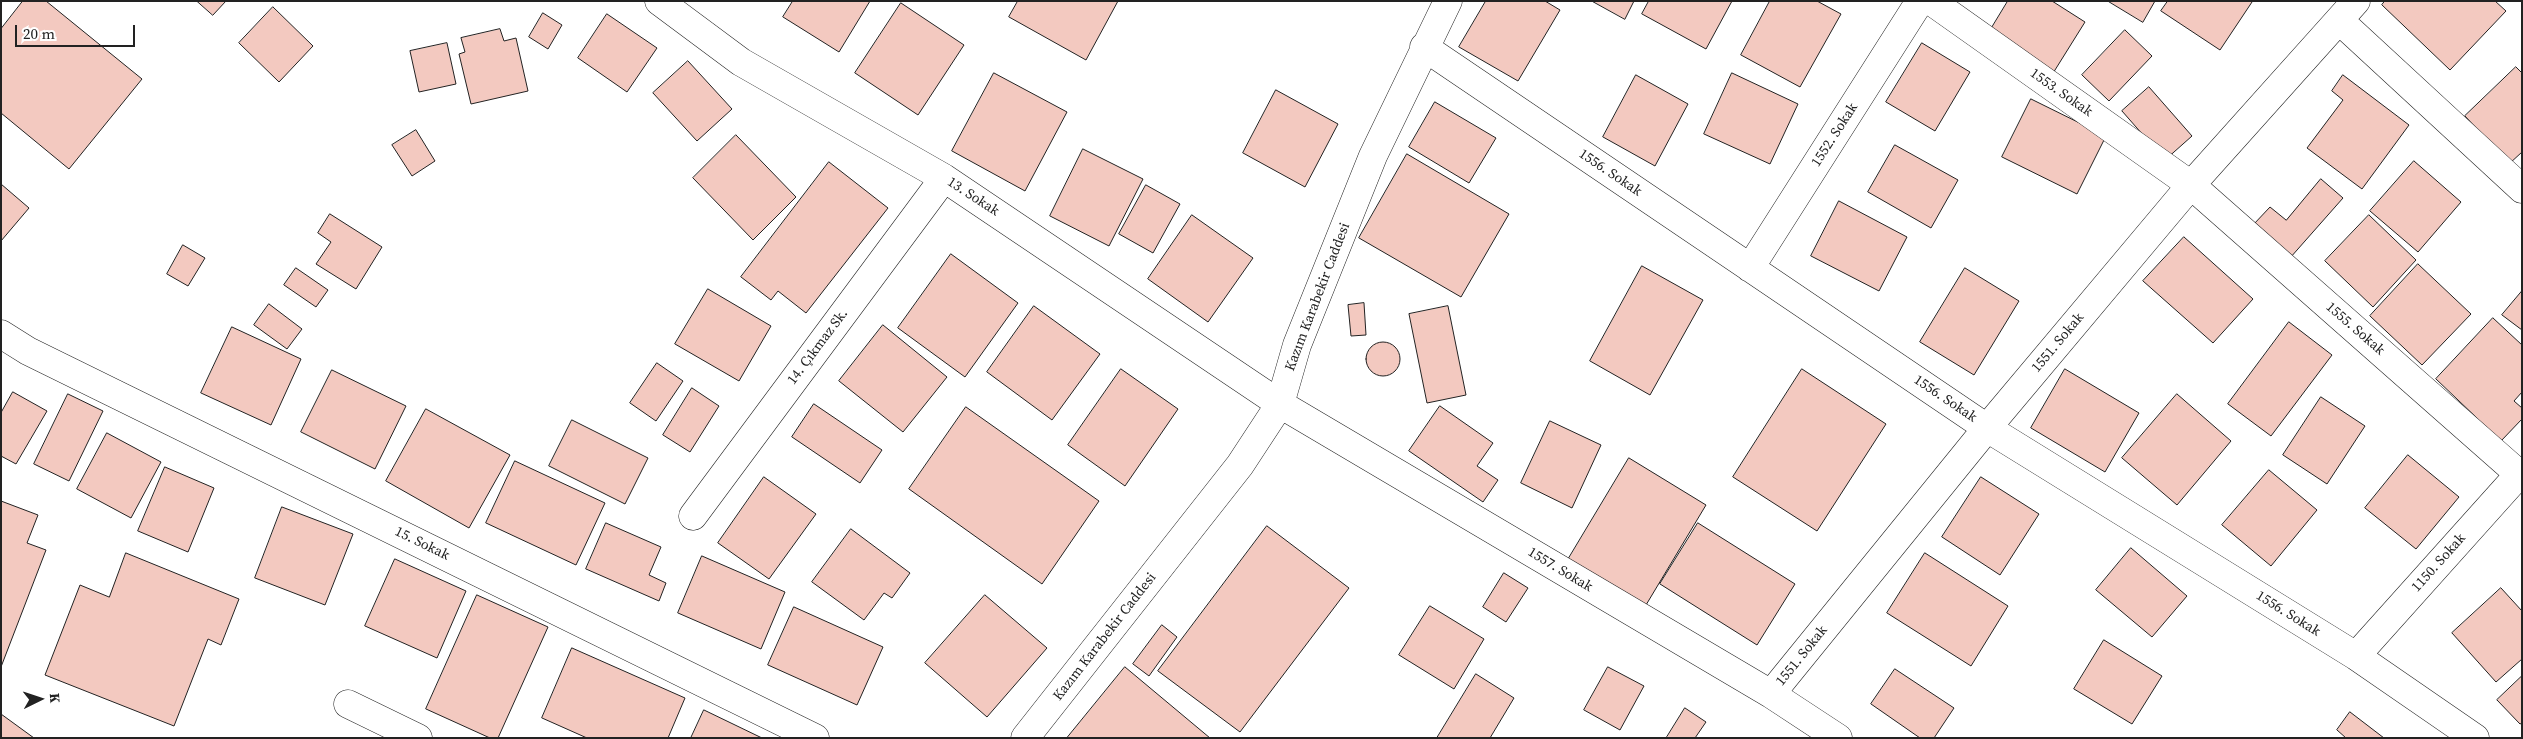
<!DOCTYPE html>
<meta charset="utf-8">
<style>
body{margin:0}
#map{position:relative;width:2523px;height:739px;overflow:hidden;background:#fff;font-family:"Source Serif 4",serif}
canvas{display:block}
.frame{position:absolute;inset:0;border:2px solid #222;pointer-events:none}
.north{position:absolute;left:15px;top:674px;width:50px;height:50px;-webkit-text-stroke:4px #fff;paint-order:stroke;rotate:86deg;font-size:14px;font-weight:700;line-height:20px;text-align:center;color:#222}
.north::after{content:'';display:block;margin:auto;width:18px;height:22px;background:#222;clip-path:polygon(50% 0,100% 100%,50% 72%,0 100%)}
.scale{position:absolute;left:15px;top:25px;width:120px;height:22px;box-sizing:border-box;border:2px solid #222;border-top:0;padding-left:6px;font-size:15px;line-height:18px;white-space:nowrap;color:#222;-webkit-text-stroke:4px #fff;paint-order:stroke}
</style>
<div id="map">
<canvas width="2523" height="739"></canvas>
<div class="frame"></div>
<div class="north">K</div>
<div class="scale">20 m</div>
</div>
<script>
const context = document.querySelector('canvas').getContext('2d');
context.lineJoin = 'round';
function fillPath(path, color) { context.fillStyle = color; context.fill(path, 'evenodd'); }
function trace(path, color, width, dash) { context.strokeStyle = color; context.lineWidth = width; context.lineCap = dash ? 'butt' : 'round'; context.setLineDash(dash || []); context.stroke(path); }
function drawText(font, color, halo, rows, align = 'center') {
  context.font = font + ' "Source Serif 4",serif'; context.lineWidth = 4; context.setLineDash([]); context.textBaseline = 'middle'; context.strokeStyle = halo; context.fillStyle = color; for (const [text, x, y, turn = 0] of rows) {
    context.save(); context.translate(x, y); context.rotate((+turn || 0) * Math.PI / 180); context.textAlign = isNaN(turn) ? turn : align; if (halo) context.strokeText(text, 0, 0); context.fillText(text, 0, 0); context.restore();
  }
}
const building = new Path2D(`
 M23 1H46L142 79 69 169 1 113V29Z
 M197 1H226L213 15Z
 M793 1H870L839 52 783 17Z
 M1018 1H1118L1086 60 1009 17Z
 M1486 1H1545L1560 10 1518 81 1459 47Z
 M1592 1H1634L1625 19Z
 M1649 1H1732L1706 49 1642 14Z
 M1770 1H1817L1841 14 1800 87 1741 55Z
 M2008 1H2052L2085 22 2050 78 1985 39Z
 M2108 1H2155L2143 22Z
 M2168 1H2251L2252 2 2220 50 2161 11Z
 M2385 1H2495L2506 11 2450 70 2382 5Z
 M901 3 964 45 918 115 855 73Z
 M273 7 313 46 279 82 239 43Z
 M543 13 562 25 548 49 529 37Z
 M607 14 657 48 627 92 578 58Z
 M500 29 504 41 516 38 528 91 471 104 459 54 465 52 461 38Z
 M2125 30 2152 56 2109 101 2082 75Z
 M447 43 456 84 419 92 410 51Z
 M1922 43 1970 72 1935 131 1886 102Z
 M688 61 732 109 697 141 653 93Z
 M2516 67 2522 73V152L2509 164 2465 116Z
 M994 73 1067 112 1025 191 952 151Z
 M1732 73 1798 104 1770 164 1704 134Z
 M1636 75 1688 104 1655 166 1603 137Z
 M2343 75 2409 125 2362 189 2307 148 2343 100 2332 91Z
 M2149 87 2192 136 2165 160 2122 111Z
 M1276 90 1338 124 1305 187 1243 153Z
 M2031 99 2106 136 2077 194 2002 157Z
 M1435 102 1496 138 1469 183 1409 147Z
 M416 130 435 161 412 176 392 145Z
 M736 135 796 197 753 240 693 178Z
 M1895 145 1958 180 1931 228 1868 192Z
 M1083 149 1143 179 1109 246 1050 216Z
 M1407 154 1509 214 1461 297 1359 238Z
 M2414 161 2461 202 2418 252 2370 211Z
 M829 162 888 208 806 313 778 291 771 300 741 277Z
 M2321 179 2343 198 2290 258 2253 225 2270 207 2286 220Z
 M1 184 29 208 1 241Z
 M1146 185 1180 204 1153 253 1119 234Z
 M1839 201 1907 237 1879 291 1811 256Z
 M330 214 382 247 356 289 316 264 331 242 318 233Z
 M1192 215 1253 258 1208 322 1148 279Z
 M2369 215 2416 260 2373 307 2325 261Z
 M2184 237 2253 299 2213 343 2143 281Z
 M183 245 205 258 188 286 167 274Z
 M951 254 1018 303 965 377 898 328Z
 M2418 264 2471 314 2422 365 2370 316Z
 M1642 266 1703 300 1650 395 1590 361Z
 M296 268 328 290 316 307 284 285Z
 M1965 268 2019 301 1974 375 1920 342Z
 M708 289 771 326 739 381 675 344Z
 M2522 291V330L2502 315Z
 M1364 303 1366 335 1351 336 1348 305Z
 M269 304 302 329 287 349 254 325Z
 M1034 306 1100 354 1052 420 987 372Z
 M1448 306 1466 395 1427 403 1409 314Z
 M2493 318 2522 345V392L2514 401 2522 408V419L2501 441 2436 379Z
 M2289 322 2332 355 2271 436 2228 404Z
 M883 325 947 377 903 432 839 381Z
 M232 327 301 359 271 425 201 393Z
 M1366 359a17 17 0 1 1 34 0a17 17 0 1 1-34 0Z
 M657 363 683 381 656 421 630 403Z
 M1121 369 1178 409 1125 486 1068 445Z
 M1802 369 1886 424 1817 531 1733 477Z
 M2065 369 2139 413 2105 472 2031 428Z
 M332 370 406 406 375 469 301 432Z
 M692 388 719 406 690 452 663 435Z
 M13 392 47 411 16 464 1 456V413Z
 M68 394 103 411 69 481 34 464Z
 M2177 394 2231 441 2177 505 2122 458Z
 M2321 397 2365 426 2327 484 2283 455Z
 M814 404 882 450 860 483 792 437Z
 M1440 406 1493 443 1477 466 1498 480 1483 502 1409 451Z
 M966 407 1099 501 1042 584 909 489Z
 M426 409 510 455 469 528 386 481Z
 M572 420 648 458 625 504 549 466Z
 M1550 421 1601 445 1572 508 1521 483Z
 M107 433 161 462 131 518 77 489Z
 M2408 455 2459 497 2416 549 2365 508Z
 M1629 458 1706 505 1643 610 1566 563Z
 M515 461 605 503 576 565 486 523Z
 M165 467 214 488 188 552 138 531Z
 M2269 470 2317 510 2271 566 2222 525Z
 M764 477 816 514 769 579 718 543Z
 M1981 477 2039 514 2000 575 1942 537Z
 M1 501 38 515 27 543 46 550 1 667Z
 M282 507 353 534 325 605 255 578Z
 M606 523 661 547 649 575 666 583 659 601 586 569Z
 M1698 523 1795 584 1757 645 1660 584Z
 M1267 526 1349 588 1240 732 1158 671Z
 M851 529 910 573 892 598 884 593 864 620 812 582Z
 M2131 548 2187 596 2152 637 2096 590Z
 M126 553 239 599 221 645 208 639 174 726 45 675 80 585 109 597Z
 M1925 553 2008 606 1971 666 1887 613Z
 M702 556 785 592 761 649 678 613Z
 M395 559 466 591 437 658 365 626Z
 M1504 573 1528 588 1506 622 1483 607Z
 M2501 588 2522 611V659L2496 682 2452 633Z
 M477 595 548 627 498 738H490L426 709Z
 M985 595 1047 648 987 717 925 663Z
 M1430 606 1484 639 1454 689 1399 655Z
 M794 607 883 647 857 705 768 665Z
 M1162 625 1177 637 1149 676 1133 664Z
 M2104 640 2162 676 2132 724 2074 689Z
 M572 648 685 698 668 738H587L542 718Z
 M1125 667 1210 738H1067Z
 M1608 667 1644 686 1620 730 1584 710Z
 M1895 669 1954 708 1934 738H1920L1871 704Z
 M1476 674 1514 698 1490 738H1437Z
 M2522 676V723L2520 724 2497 700Z
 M1685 708 1706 722 1695 738H1668L1667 737Z
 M704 710 762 738H691Z
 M2350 712 2384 738H2346L2337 730Z
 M1 714 34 738H1Z`);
const street = new Path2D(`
 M659 1 741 62 944 178 1280 404 1771 694 1838 738
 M1931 1 2191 185 2519 474
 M2340 21 2522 189
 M1424 47 1987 428 2356 656 2475 738
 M1750 268 1920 1
 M1 334 28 351 815 738
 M693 516 944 178
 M2356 656 2522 471
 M1771 694 1987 428 2191 185 2356 1
 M348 704 418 738
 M1025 738 1240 465 1280 404 1297 345 1373 156 1448 1`);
const streetNames = [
 ["1553. Sokak",2061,93,35],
 ["1552. Sokak",1835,135,-57],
 ["1556. Sokak",1610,173,34],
 ["13. Sokak",973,197,33],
 ["Kazım Karabekir Caddesi",1318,297,-69],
 ["1555. Sokak",2355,329,41],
 ["1551. Sokak",2058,343,-50],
 ["14. Çıkmaz Sk.",818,347,-53],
 ["1556. Sokak",1945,399,34],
 ["15. Sokak",422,544,26],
 ["1150. Sokak",2439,563,-48],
 ["1557. Sokak",1560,570,31],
 ["1556. Sokak",2288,614,32],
 ["Kazım Karabekir Caddesi",1105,637,-52],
 ["1551. Sokak",1802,656,-51]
];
fillPath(building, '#f3c9c0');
trace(building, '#222', 1);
trace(street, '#222', 29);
trace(street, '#fff', 28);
drawText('14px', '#222', '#fff', streetNames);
</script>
